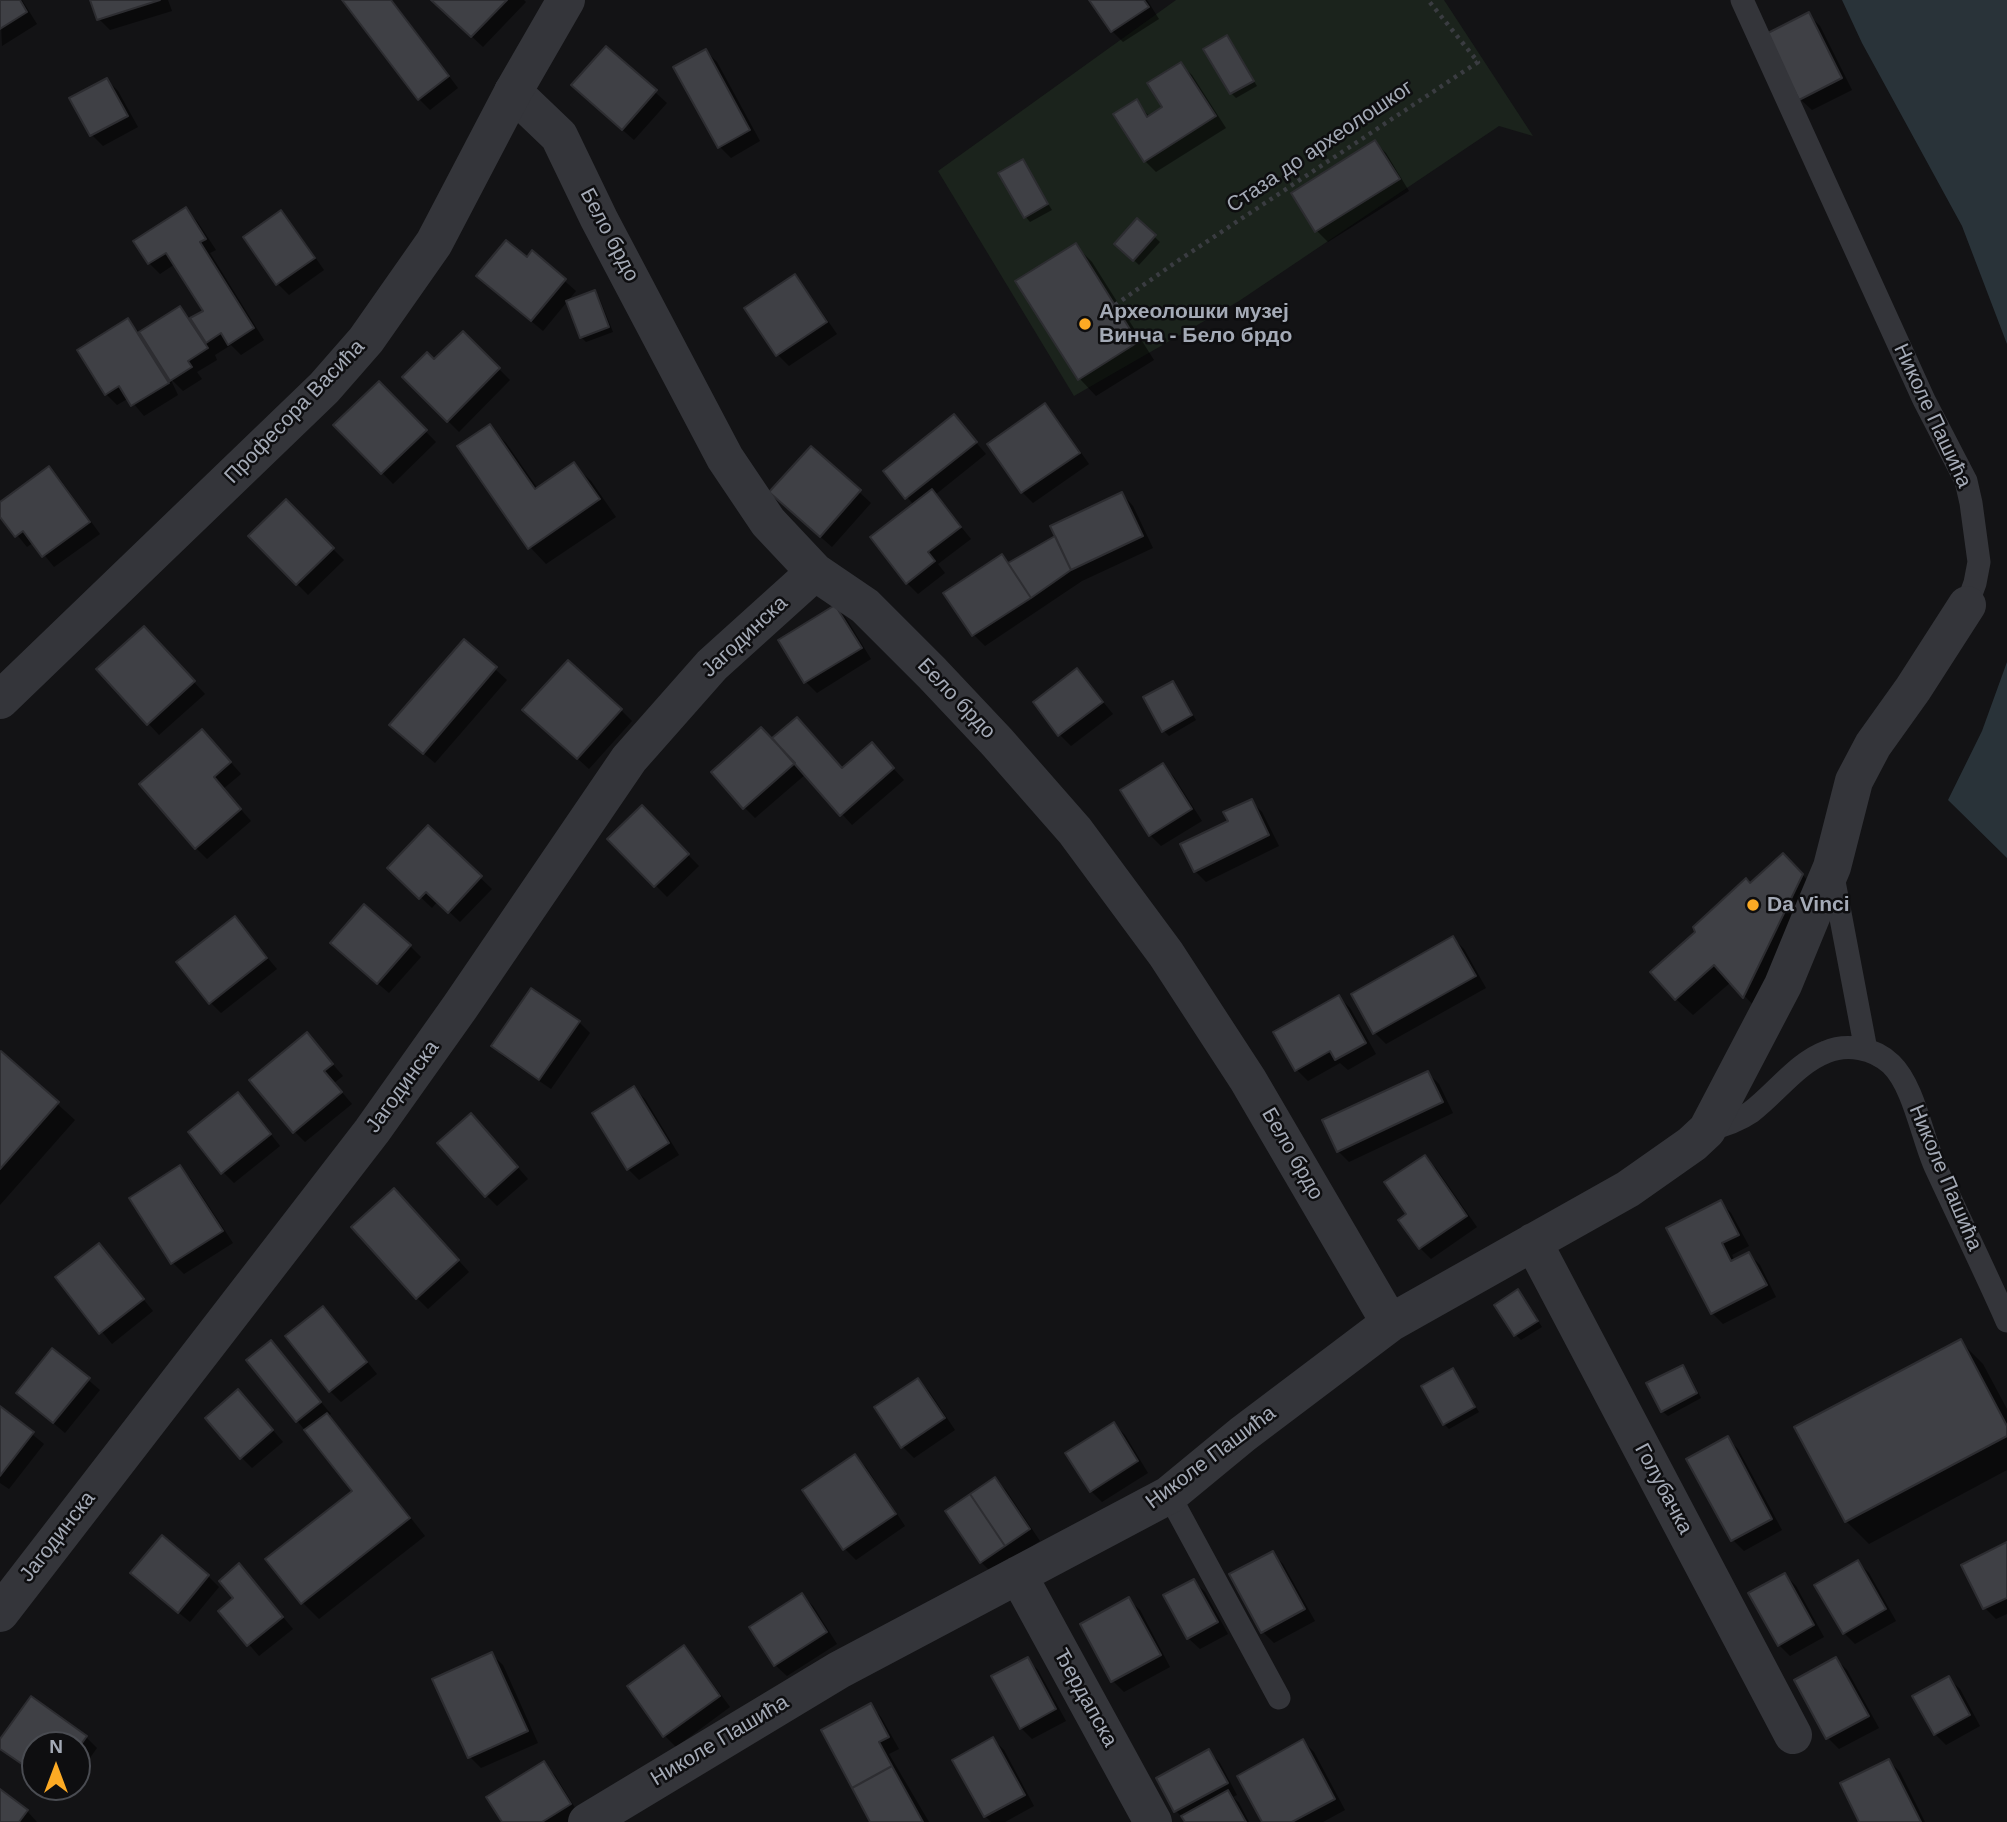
<!DOCTYPE html>
<meta charset="utf-8">
<style>
body{margin:0}
#map{position:relative;width:2007px;height:1822px;overflow:hidden;background:#131315;font-family:Arial,sans-serif}
canvas{display:block}
.north{position:absolute;left:21px;top:1731px;width:70px;height:70px;box-sizing:border-box;background:#0e0e10;border:2px solid #4a4c52;border-radius:50%;rotate:0deg;font-size:19px;font-weight:700;line-height:28px;text-align:center;color:#a4aab6}
.north::after{content:'';display:block;margin:auto;width:24px;height:32px;background:#fcaa24;clip-path:polygon(50% 0,100% 100%,50% 72%,0 100%)}
</style>
<div id="map">
<canvas width="2007" height="1822"></canvas>
<div class="north">N</div>
</div>
<script>
const context = document.querySelector('canvas').getContext('2d');
context.lineJoin = 'round';
function fillPath(path, color) { context.fillStyle = color; context.fill(path, 'evenodd'); }
function trace(path, color, width, dash) { context.strokeStyle = color; context.lineWidth = width; context.lineCap = dash ? 'butt' : 'round'; context.setLineDash(dash || []); context.stroke(path); }
function drawText(font, color, halo, rows, align = 'center') {
  context.font = font + ' Arial,sans-serif'; context.lineWidth = 5; context.setLineDash([]); context.textBaseline = 'middle'; context.strokeStyle = halo; context.fillStyle = color; for (const [text, x, y, turn = 0] of rows) {
    context.save(); context.translate(x, y); context.rotate((+turn || 0) * Math.PI / 180); context.textAlign = isNaN(turn) ? turn : align; if (halo) context.strokeText(text, 0, 0); context.fillText(text, 0, 0); context.restore();
  }
}
const green = new Path2D(`
 M1176 0H1444L1533 136 1499 126 1239 301 1074 396 938 171Z`);
const water = new Path2D(`
 M1842 0H2007V344L1962 226 1862 43Z
 M2007 662V858L1948 800 1982 731Z`);
const shadow = new Path2D(`
 M0 0H22L37 24 2 46Z
 M92 0H168L172 11 110 30 99 19Z
 M345 0H392L458 88 430 110 419 99Z
 M433 0H524L526 2 483 47Z
 M1092 0H1147L1159 19 1123 42 1112 31Z
 M1809 15 1820 26 1852 90 1812 110 1800 99Z
 M1227 38 1257 86 1236 98 1231 93Z
 M606 48 667 103 634 140 584 96Z
 M706 51 717 62 760 141 731 158 720 147Z
 M1180 64 1192 75 1226 128 1156 172 1145 161 1136 102 1150 117 1165 107Z
 M107 80 118 91 138 127 103 146 92 135 72 99Z
 M1375 142 1386 153 1409 191 1328 242 1317 231 1293 193Z
 M1022 162 1052 210 1030 222 1025 216Z
 M186 210 197 221 216 250 210 253 264 340 241 355 231 345 215 355 217 360 197 372 202 379 183 391 170 378 178 395 144 416 129 398 117 405 106 394 128 320 140 333 180 308 192 320 205 311 175 264 160 274 149 263Z
 M281 213 292 224 324 270 289 295 278 284 246 238Z
 M1138 221 1160 242 1139 265 1122 249Z
 M1075 245 1092 262 1154 360 1096 396 1080 379Z
 M533 253 576 291 543 331 490 287Z
 M794 277 805 288 837 334 789 366 778 355 746 309Z
 M594 292 599 297 613 332 586 342 581 337Z
 M463 333 510 380 459 432 404 377 434 362Z
 M379 384 436 442 393 484 336 425Z
 M1045 406 1056 417 1089 464 1033 503 1022 492Z
 M954 417 986 454 935 495 971 539 938 564 945 573 918 594 907 583 914 505 885 472Z
 M489 426 506 443 538 489 574 465 591 481 616 517 546 564 530 547Z
 M811 448 871 503 832 547 782 503Z
 M49 468 60 479 100 534 54 567 34 542 27 547 0 514V504Z
 M1122 494 1133 506 1153 548 1082 581 985 646 974 635 1002 556 1009 564 1057 537Z
 M286 502 344 560 308 595 250 536Z
 M835 607 846 618 871 659 817 693 806 682Z
 M154 639 205 694 159 735 98 669Z
 M464 641 507 680 435 763 403 736Z
 M1077 670 1113 714 1071 746 1060 735Z
 M1173 683 1196 720 1169 736 1164 731Z
 M621 710 632 721 589 769 536 721Z
 M797 719 843 769 882 756 904 780 852 825 806 774 755 818 744 807 772 741Z
 M213 742 241 774 223 789 251 821 207 859 196 848Z
 M1163 765 1174 777 1202 821 1161 846 1150 835Z
 M1251 801 1262 812 1279 846 1206 882 1195 871Z
 M642 808 699 866 667 897 610 839Z
 M428 828 492 889 460 922 438 901 432 908 390 868Z
 M1800 872 1819 893 1761 1013 1731 982 1693 1015 1676 999 1750 885Z
 M234 918 277 969 221 1013 210 1002Z
 M1453 938 1464 949 1486 988 1386 1044 1375 1033 1353 995Z
 M410 946 421 957 389 993 343 954Z
 M1339 997 1350 1008 1376 1054 1348 1070 1340 1063 1308 1081 1297 1070 1276 1032Z
 M579 1022 590 1033 551 1089 504 1057 493 1046Z
 M317 1046 343 1076 334 1083 352 1104 305 1142 294 1131Z
 M1 1053 75 1120 0 1205V1055Z
 M1428 1073 1439 1084 1453 1113 1349 1162 1338 1151Z
 M634 1088 645 1099 679 1155 639 1180 628 1169Z
 M249 1106 280 1146 234 1183 223 1172Z
 M482 1126 528 1179 497 1206 486 1195Z
 M1425 1157 1436 1168 1477 1227 1431 1259 1420 1248 1408 1215Z
 M180 1167 191 1179 233 1243 184 1274 173 1263 131 1199Z
 M405 1201 469 1272 428 1309 417 1298Z
 M1720 1202 1731 1213 1749 1246 1732 1255 1735 1261 1749 1254 1760 1265 1776 1297 1723 1324 1712 1313Z
 M99 1245 153 1311 112 1344 57 1277Z
 M1522 1296 1542 1327 1521 1340 1516 1335Z
 M334 1320 377 1374 341 1402 330 1391Z
 M1960 1341 1983 1364 2007 1409V1470L1869 1544 1846 1521 1796 1428Z
 M271 1343 331 1414 328 1416 343 1432 425 1536 319 1619 302 1602 354 1491 248 1360Z
 M53 1350 100 1390 65 1433 18 1393Z
 M1683 1367 1688 1372 1701 1398 1668 1416 1662 1411Z
 M1453 1371 1479 1412 1449 1429 1444 1424Z
 M918 1380 929 1391 955 1430 914 1458 903 1447Z
 M249 1402 283 1442 252 1468 241 1457Z
 M0 1408 44 1444 9 1489 0 1483Z
 M1114 1424 1125 1435 1148 1473 1102 1502 1091 1491Z
 M1727 1438 1738 1449 1782 1530 1744 1551 1733 1540Z
 M854 1456 866 1467 905 1526 856 1560 845 1549Z
 M995 1479 1006 1490 1040 1541 992 1573 981 1562 947 1511Z
 M2007 1544V1614L1996 1619 1985 1608 1963 1565Z
 M1272 1553 1283 1564 1315 1621 1274 1643 1263 1632Z
 M1858 1562 1869 1573 1896 1621 1855 1644 1844 1633Z
 M1785 1575 1796 1586 1824 1637 1790 1656 1779 1645Z
 M208 1576 219 1587 190 1622 144 1584Z
 M250 1577 293 1629 259 1656 220 1611 236 1599Z
 M1194 1581 1205 1592 1228 1634 1200 1649 1188 1638Z
 M802 1595 813 1606 837 1644 787 1676 775 1665 751 1627Z
 M1128 1599 1140 1610 1170 1667 1124 1692 1113 1681Z
 M683 1647 694 1658 730 1707 676 1747 665 1736 629 1686Z
 M491 1654 503 1665 538 1743 481 1768 470 1757Z
 M1027 1659 1038 1670 1066 1721 1032 1739 1021 1728Z
 M1836 1659 1847 1670 1879 1728 1839 1749 1828 1738Z
 M1948 1678 1960 1689 1980 1726 1946 1745 1935 1734Z
 M870 1705 881 1717 899 1749 889 1754 929 1822H872Z
 M86 1737 97 1748 77 1776V1745H35V1775L0 1747V1742Z
 M993 1739 1004 1750 1034 1806 1005 1822H991L985 1816Z
 M1303 1741 1314 1752 1345 1810 1323 1822H1264Z
 M1209 1751 1220 1763 1237 1795 1233 1797 1239 1803 1249 1822H1187L1176 1811Z
 M1889 1761 1900 1772 1925 1822H1861Z
 M544 1764 555 1775 580 1816 570 1822H504Z
 M53 1787H69L64 1795Z
 M0 1791 27 1811 37 1822H0Z`);
const building = new Path2D(`
 M0 0H20L27 12 0 29Z
 M90 0H160L97 20Z
 M342 0H391L449 76 418 100Z
 M431 0H507L471 37Z
 M1089 0H1144L1149 7 1111 32Z
 M1809 12 1842 78 1799 100 1766 34Z
 M1227 35 1254 81 1230 94 1203 49Z
 M606 46 657 90 622 130 571 85Z
 M706 49 750 130 718 148 673 67Z
 M1181 62 1216 116 1144 162 1113 114 1137 99 1147 117 1162 107 1147 83Z
 M107 78 128 116 90 136 69 98Z
 M1375 140 1400 179 1315 232 1291 193Z
 M1023 159 1048 204 1024 218 998 173Z
 M186 207 206 239 200 242 254 328 228 345 221 333 206 343 190 318 203 311 166 253 148 264 133 241Z
 M281 210 315 258 276 285 243 237Z
 M1137 218 1156 235 1133 261 1114 244Z
 M506 240 527 257 532 250 566 279 531 321 476 276Z
 M1076 243 1138 342 1078 380 1015 281Z
 M795 274 827 322 776 356 744 308Z
 M595 290 609 327 580 338 566 301Z
 M180 306 208 348 188 361 192 367 170 381 139 332Z
 M128 318 169 383 131 406 119 386 105 395 77 350Z
 M463 331 500 368 447 422 402 377 427 352 434 359Z
 M379 381 427 430 381 474 333 425Z
 M1045 403 1080 453 1021 493 987 444Z
 M954 414 977 442 905 499 883 471Z
 M490 424 535 489 574 462 600 499 528 549 457 446Z
 M811 446 861 490 820 537 769 492Z
 M49 466 90 522 42 557 23 531 15 537 0 517V502Z
 M932 489 961 527 928 552 935 561 906 584 870 537Z
 M1122 492 1143 536 1071 570 1050 526Z
 M286 499 334 548 296 585 248 536Z
 M1055 536 1071 570 1031 598 1008 563Z
 M1002 554 1031 598 972 636 943 593Z
 M835 605 862 648 804 683 778 640Z
 M144 626 195 681 147 725 96 669Z
 M464 639 497 667 423 754 389 725Z
 M568 660 622 709 577 759 522 710Z
 M1077 668 1103 702 1058 736 1033 702Z
 M1173 681 1192 715 1162 732 1143 697Z
 M797 717 842 768 872 742 894 768 840 816 772 738Z
 M761 727 795 763 743 809 711 772Z
 M202 729 231 762 214 777 241 809 195 849 139 784Z
 M1163 763 1192 809 1149 836 1120 790Z
 M1252 799 1269 835 1194 872 1180 844 1228 821 1223 812Z
 M642 805 689 854 654 887 607 839Z
 M428 825 482 876 448 913 426 892 419 899 387 868Z
 M1783 853 1803 874 1743 998 1714 965 1675 1000 1650 972 1695 932 1693 927 1746 878 1750 883Z
 M364 904 411 945 377 984 330 943Z
 M235 916 267 958 209 1004 176 962Z
 M1453 936 1476 976 1373 1034 1351 994Z
 M531 988 580 1021 539 1080 491 1046Z
 M1339 995 1366 1043 1335 1060 1330 1051 1295 1071 1273 1032Z
 M307 1032 333 1064 324 1071 342 1092 293 1133 249 1080Z
 M1 1051 59 1102 0 1169V1052Z
 M1428 1071 1443 1102 1337 1152 1322 1120Z
 M634 1086 669 1143 627 1170 592 1113Z
 M238 1092 271 1134 221 1174 188 1132Z
 M471 1113 518 1167 485 1197 437 1143Z
 M1425 1155 1467 1216 1419 1249 1398 1220 1406 1214 1384 1182Z
 M180 1165 223 1231 171 1264 129 1198Z
 M394 1188 459 1260 416 1299 351 1227Z
 M1721 1200 1739 1235 1722 1243 1731 1261 1749 1252 1767 1285 1711 1314 1666 1228Z
 M99 1243 144 1299 99 1334 55 1277Z
 M1518 1289 1538 1321 1514 1336 1494 1305Z
 M323 1306 367 1362 329 1392 285 1336Z
 M1961 1339 2007 1426V1436L1845 1522 1794 1427Z
 M271 1340 321 1402 296 1422 246 1360Z
 M52 1348 90 1378 53 1423 16 1393Z
 M1683 1365 1697 1393 1661 1412 1646 1383Z
 M1453 1368 1475 1407 1443 1425 1421 1386Z
 M918 1378 945 1418 901 1448 874 1407Z
 M238 1389 273 1430 240 1459 205 1418Z
 M0 1406 34 1432 0 1476Z
 M327 1413 410 1518 301 1604 265 1559 352 1491 304 1430Z
 M1114 1422 1138 1461 1090 1492 1065 1453Z
 M1728 1436 1772 1519 1731 1541 1686 1459Z
 M855 1454 896 1514 843 1550 802 1490Z
 M995 1477 1030 1529 1005 1546 970 1494Z
 M970 1494 1005 1546 980 1563 945 1511Z
 M162 1535 209 1575 178 1613 130 1573Z
 M2007 1542V1598L1983 1609 1961 1565Z
 M1273 1551 1305 1609 1261 1633 1229 1574Z
 M1858 1560 1886 1609 1843 1634 1814 1585Z
 M239 1563 283 1617 247 1646 218 1611 233 1598 219 1581Z
 M1785 1573 1814 1625 1778 1646 1748 1593Z
 M1194 1579 1218 1622 1187 1639 1163 1595Z
 M802 1593 827 1632 774 1666 749 1627Z
 M1129 1597 1161 1655 1111 1682 1080 1624Z
 M684 1645 720 1696 663 1737 627 1686Z
 M492 1652 528 1731 468 1758 432 1679Z
 M1028 1657 1056 1709 1020 1729 991 1676Z
 M1836 1657 1869 1716 1826 1739 1794 1680Z
 M1949 1676 1970 1715 1934 1735 1912 1696Z
 M31 1696 87 1736 77 1750V1745H35V1773L0 1749V1739Z
 M871 1703 889 1737 879 1742 892 1766 852 1788 821 1730Z
 M993 1737 1025 1795 984 1817 952 1760Z
 M1303 1739 1335 1799 1292 1822H1262L1237 1776Z
 M1209 1749 1228 1783 1174 1812 1156 1778Z
 M1889 1759 1921 1822H1859L1840 1783Z
 M544 1761 571 1804 542 1822H502L486 1797Z
 M892 1766 923 1822H870L852 1788Z
 M0 1789 28 1810 19 1822H0Z
 M1228 1790 1246 1822H1185L1181 1816Z`);
const path = new Path2D(`
 M1115 305 1179 260 1478 62 1428 0`);
const service = new Path2D(`
 M1742 0 1924 400 1966 481 1971 503 1979 562 1975 583 1967 605
 M1832 871 1866 1050
 M1707 1130C1723 1126 1738 1121 1751 1112 1776 1093 1797 1063 1826 1052 1847 1043 1874 1048 1891 1064 1914 1086 1922 1137 1935 1166 1959 1218 1984 1269 2007 1321
 M1169 1495 1279 1698`);
const minor = new Path2D(`
 M513 92 559 136 599 219 725 458 768 522 815 572 865 606 932 673 997 742 1075 831 1166 954 1248 1080 1390 1323
 M1533 1242 1793 1735
 M1018 1575 1153 1822
 M0 1613 372 1131 460 1007 629 759 712 665 815 572
 M587 1822 839 1670 1169 1495 1243 1434 1390 1323 1628 1189 1692 1144 1707 1130 1783 985 1811 917 1832 867 1854 781 1873 745 1913 689 1967 605`);
const tertiary = new Path2D(`
 M0 700 324 388 366 340 434 243 513 92 566 0`);
const markers = [
 [1085,324,7,"#fcaa24"],
 [1753,905,7,"#fcaa24"]
];
const streetNames = [
 ["Стаза до археолошког",1320,147,-34],
 ["Бело брдо",609,235,62],
 ["Професора Васића",295,412,-46],
 ["Николе Пашића",1932,416,65],
 ["Јагодинска",745,637,-43],
 ["Бело брдо",956,699,46],
 ["Јагодинска",403,1087,-54],
 ["Бело брдо",1292,1154,60],
 ["Николе Пашића",1945,1178,67],
 ["Николе Пашића",1211,1458,-37],
 ["Голубачка",1663,1489,62],
 ["Јагодинска",58,1537,-52],
 ["Ђердапска",1085,1698,61],
 ["Николе Пашића",720,1741,-31]
];
const poiNames = [
 ["Археолошки музеј",1099,312],
 ["Винча - Бело брдо",1099,336],
 ["Da Vinci",1767,905]
];
fillPath(green, '#1b231c');
fillPath(water, '#293339');
fillPath(shadow, '#0007');
fillPath(building, '#3f4045');
trace(building, '#2d2d31', 2);
trace(path, '#3a3c41', 4.5, [3.5, 5]);
trace(service, '#34353a', 23);
trace(minor, '#34353a', 38);
trace(tertiary, '#34353a', 38);
for (const [x, y, r, color] of markers) { const dot = new Path2D(); dot.arc(x, y, r, 0, 2 * Math.PI); context.fillStyle = color; context.fill(dot); trace(dot, '#0e0e10', 2.5); }
drawText('21px', '#a4aab6', '#0e0e10', streetNames);
drawText('bold 21px', '#a4aab6', '#0e0e10', poiNames, 'left');
</script>
